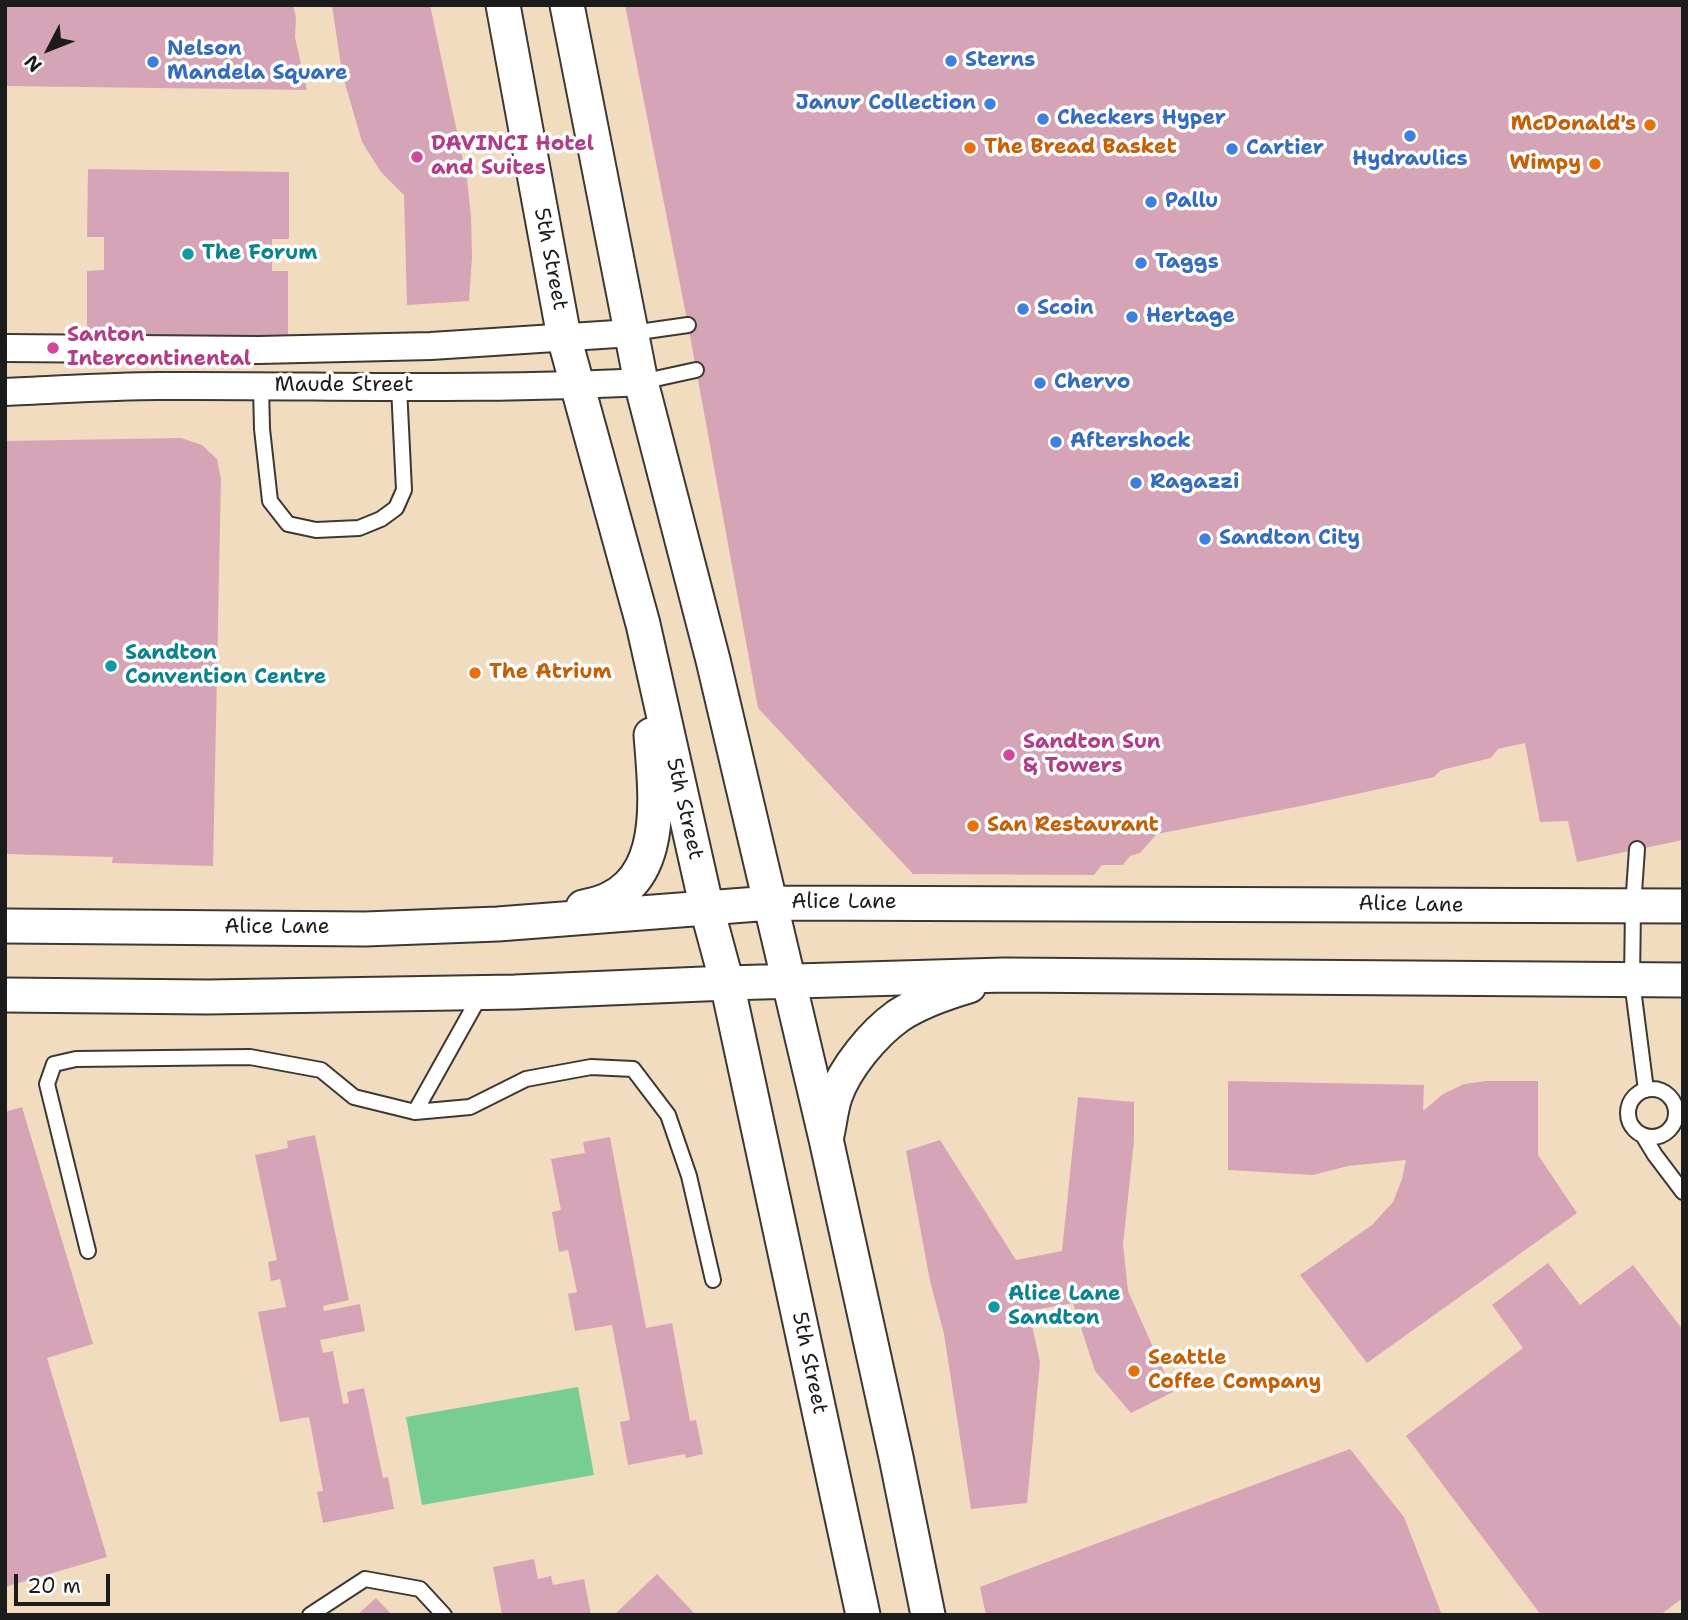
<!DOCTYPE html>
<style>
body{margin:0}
#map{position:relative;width:1688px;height:1620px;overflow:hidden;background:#f2dcbf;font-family:"Shantell Sans",sans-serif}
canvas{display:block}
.frame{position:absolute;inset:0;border:7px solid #1c1c1c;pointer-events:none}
.north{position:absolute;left:14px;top:14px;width:70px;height:70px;-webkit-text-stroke:5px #fff;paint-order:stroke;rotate:228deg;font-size:19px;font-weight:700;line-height:28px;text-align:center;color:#1c1c1c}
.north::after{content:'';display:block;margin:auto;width:24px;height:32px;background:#1c1c1c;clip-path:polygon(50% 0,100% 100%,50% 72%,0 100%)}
.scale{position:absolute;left:14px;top:1574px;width:96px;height:32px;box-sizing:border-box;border:4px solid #1c1c1c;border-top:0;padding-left:9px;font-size:21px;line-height:24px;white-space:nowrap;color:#1c1c1c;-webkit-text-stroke:5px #fff;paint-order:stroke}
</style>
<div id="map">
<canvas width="1688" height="1620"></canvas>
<div class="frame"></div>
<div class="north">N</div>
<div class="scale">20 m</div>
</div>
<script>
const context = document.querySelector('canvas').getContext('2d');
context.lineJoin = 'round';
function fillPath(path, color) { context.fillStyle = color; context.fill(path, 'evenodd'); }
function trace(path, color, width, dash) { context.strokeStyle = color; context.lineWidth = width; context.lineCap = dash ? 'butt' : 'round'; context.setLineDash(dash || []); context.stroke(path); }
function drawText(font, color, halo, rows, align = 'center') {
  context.font = font + ' "Shantell Sans",sans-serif'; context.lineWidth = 7; context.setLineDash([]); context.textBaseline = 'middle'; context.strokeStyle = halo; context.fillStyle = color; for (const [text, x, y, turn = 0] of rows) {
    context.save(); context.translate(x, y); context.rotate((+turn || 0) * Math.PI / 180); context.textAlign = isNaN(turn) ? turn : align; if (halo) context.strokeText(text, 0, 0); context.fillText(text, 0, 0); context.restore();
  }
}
const green = new Path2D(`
 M578 1387 594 1475 422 1505 406 1417Z`);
const building = new Path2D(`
 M5 5H293L296 17 295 37 307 90 5 86Z
 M332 5H430L467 179 471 216 472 257 469 301 407 305 404 195 381 172 362 142 342 73Z
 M625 5H1683V840L1577 862 1568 821 1540 822 1525 743 1498 749 1491 758 1441 770 1434 777 1306 805 1157 834 1140 853 1130 856 1123 865H1102L1094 875 913 874 758 708 688 325Z
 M88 169 289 172V239H272V271H288V339L87 337V271L104 270V237H87Z
 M181 438 202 445 217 459 221 479 213 866 112 863 113 857 5 854V441Z
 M1228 1081 1424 1085 1423 1111 1443 1094 1464 1084 1486 1081H1538V1155L1577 1213 1367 1363 1300 1275 1372 1225 1393 1202 1402 1179 1406 1160 1348 1166 1313 1175 1228 1170Z
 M1078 1097 1134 1102V1141L1123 1245 1128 1291 1173 1392 1131 1413 1095 1371 1073 1303 1029 1311 1040 1362 1027 1503 971 1509 944 1334 930 1281 906 1151 940 1140 1016 1260 1062 1251Z
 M22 1107 93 1344 47 1358 107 1557 5 1587V1112Z
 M315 1135 349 1300 323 1306 324 1311 360 1304 365 1331 320 1340 323 1353 333 1351 343 1404 349 1403 347 1392 364 1388 383 1478 388 1477 394 1509 323 1523 317 1492 323 1491 309 1417 280 1422 258 1312 286 1307 280 1279 271 1281 268 1262 277 1260 255 1155 288 1148 287 1141Z
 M610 1137 646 1328 672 1323 690 1421 696 1420 703 1454 686 1458 685 1454 628 1465 620 1422 630 1420 612 1325 575 1331 568 1294 577 1292 568 1250 559 1252 552 1212 561 1210 551 1159 585 1153 583 1142Z
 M1548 1263 1580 1305 1633 1265 1683 1330V1598L1660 1615H1541L1406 1436 1523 1348 1492 1305Z
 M1350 1449 1404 1517 1442 1615H986L980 1587Z
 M534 1559 538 1579 551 1576 553 1585 584 1579 591 1615H502L493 1567Z
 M657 1574 696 1615H614Z
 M376 1598 392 1615H357Z`);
const service = new Path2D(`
 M632 333 688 325
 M641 382 696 370
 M261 386 262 429 270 501 288 524 316 530 359 528 381 519 396 508 404 490 399 387
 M1637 849 1633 907 1632 981 1646 1090
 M1628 1113a24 24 0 1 1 48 0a24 24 0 1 1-48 0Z
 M415 1112 470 1107 526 1079 591 1067 633 1069 668 1115 689 1176 713 1280
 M1644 1137 1655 1155 1683 1192
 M88 1251 47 1084 54 1064 76 1059 250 1057 321 1070 354 1097 415 1112 481 994
 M310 1615 365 1579 420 1589 444 1615`);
const minor = new Path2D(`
 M5 348 259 350 431 346 632 333
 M5 392C56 390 108 386 159 386 320 385 480 391 641 382`);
const tertiary = new Path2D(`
 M503 5 564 337 643 624 707 909 727 983 863 1615
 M567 5 641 382 713 660 826 1139 896 1457 928 1615
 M583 907C669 893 656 801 651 735
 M5 926 365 929 498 924 771 903 1683 906
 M5 995 208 997 515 992 727 983 1004 975 1683 980
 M827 1135C830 1122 831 1109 835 1097 845 1068 873 1034 898 1016 919 1002 945 993 969 986`);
const markers = [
 [951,61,7,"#3f7fe0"],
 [153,62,7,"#3f7fe0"],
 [990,104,7,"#3f7fe0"],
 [1043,119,7,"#3f7fe0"],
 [1650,125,7,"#e8710a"],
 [1410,136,7,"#3f7fe0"],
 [970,148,7,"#e8710a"],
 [1232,149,7,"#3f7fe0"],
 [417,157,7,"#d1479c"],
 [1595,164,7,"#e8710a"],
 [1151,202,7,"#3f7fe0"],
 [188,254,7,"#0f9aa8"],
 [1141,263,7,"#3f7fe0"],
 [1023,309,7,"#3f7fe0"],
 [1132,317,7,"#3f7fe0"],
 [53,348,7,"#d1479c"],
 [1040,383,7,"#3f7fe0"],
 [1056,442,7,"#3f7fe0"],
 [1136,483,7,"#3f7fe0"],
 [1205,539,7,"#3f7fe0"],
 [111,666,7,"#0f9aa8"],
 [475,673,7,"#e8710a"],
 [1009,755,7,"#d1479c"],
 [973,826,7,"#e8710a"],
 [994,1307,7,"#0f9aa8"],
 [1134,1371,7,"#e8710a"]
];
const shopNames = [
 ["Nelson",167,50],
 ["Mandela Square",167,74],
 ["Sterns",965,61],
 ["Janur Collection",976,104,"right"],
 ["Checkers Hyper",1057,119],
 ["Cartier",1246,149],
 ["Hydraulics",1410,160,"center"],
 ["Pallu",1165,202],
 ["Taggs",1155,263],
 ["Scoin",1037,309],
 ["Hertage",1146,317],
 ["Chervo",1054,383],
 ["Aftershock",1070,442],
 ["Ragazzi",1150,483],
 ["Sandton City",1219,539]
];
const foodNames = [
 ["McDonald's",1636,125,"right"],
 ["The Bread Basket",984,148],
 ["Wimpy",1581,164,"right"],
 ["The Atrium",489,673],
 ["San Restaurant",987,826],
 ["Seattle",1148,1359],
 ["Coffee Company",1148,1383]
];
const hotelNames = [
 ["DAVINCI Hotel",431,145],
 ["and Suites",431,169],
 ["Santon",67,336],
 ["Intercontinental",67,360],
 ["Sandton Sun",1023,743],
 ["& Towers",1023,767]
];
const cultureNames = [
 ["The Forum",202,254],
 ["Sandton",125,654],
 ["Convention Centre",125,678],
 ["Alice Lane",1008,1295],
 ["Sandton",1008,1319]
];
const streetNames = [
 ["5th Street",550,259,79],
 ["Maude Street",344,386],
 ["5th Street",684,809,77],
 ["Alice Lane",844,903],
 ["Alice Lane",1411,905,1],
 ["Alice Lane",277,928],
 ["5th Street",809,1363,78]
];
fillPath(green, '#78ce92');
fillPath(building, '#d5a5b7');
trace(service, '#3c3934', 18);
trace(minor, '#3c3934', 30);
trace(tertiary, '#3c3934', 37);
trace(service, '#fff', 14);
trace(minor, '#fff', 26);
trace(tertiary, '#fff', 33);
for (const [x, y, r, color] of markers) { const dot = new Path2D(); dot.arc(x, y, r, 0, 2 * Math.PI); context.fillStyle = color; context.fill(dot); trace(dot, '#fff', 2.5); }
drawText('bold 21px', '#366cbe', '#fff', shopNames, 'left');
drawText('bold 21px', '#c56008', '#fff', foodNames, 'left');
drawText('bold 21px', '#b23c85', '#fff', hotelNames, 'left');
drawText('bold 21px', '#0d838f', '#fff', cultureNames, 'left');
drawText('21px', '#1c1c1c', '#fff', streetNames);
</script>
